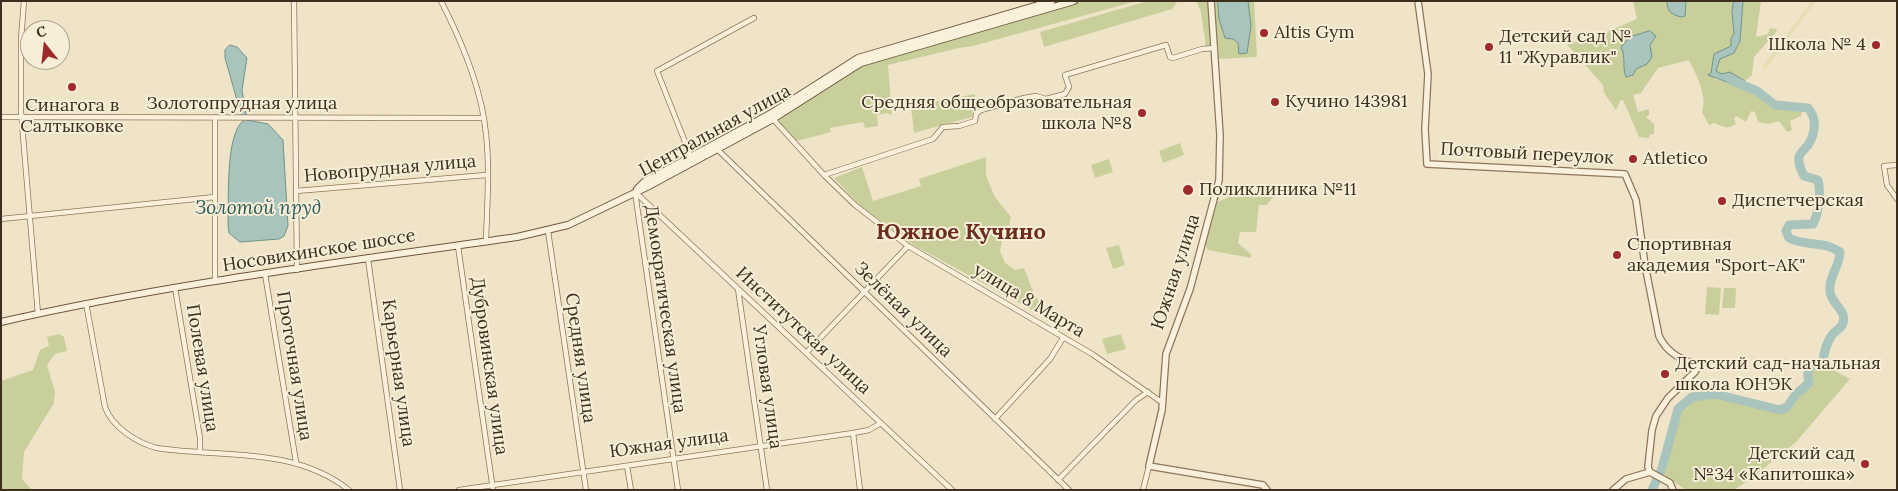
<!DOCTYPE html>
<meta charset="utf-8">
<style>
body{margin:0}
#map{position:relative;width:1898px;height:491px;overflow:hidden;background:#f0e4c8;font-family:Lora,serif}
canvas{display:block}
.frame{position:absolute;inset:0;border:2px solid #3d2e20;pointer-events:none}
.north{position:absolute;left:20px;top:20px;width:50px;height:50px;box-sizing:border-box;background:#f7eed8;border:1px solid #ada18e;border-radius:50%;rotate:344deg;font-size:14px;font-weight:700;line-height:20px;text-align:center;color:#3d2e20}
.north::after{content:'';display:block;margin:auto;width:18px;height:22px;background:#9e2a2b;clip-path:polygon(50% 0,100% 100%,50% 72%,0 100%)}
</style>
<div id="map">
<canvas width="1898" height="491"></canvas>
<div class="frame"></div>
<div class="north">С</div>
</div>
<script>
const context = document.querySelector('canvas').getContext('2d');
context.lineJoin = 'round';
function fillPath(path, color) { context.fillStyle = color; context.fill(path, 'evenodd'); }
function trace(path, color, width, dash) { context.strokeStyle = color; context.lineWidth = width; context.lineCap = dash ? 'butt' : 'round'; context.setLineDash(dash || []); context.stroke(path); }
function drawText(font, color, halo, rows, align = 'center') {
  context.font = font + ' Lora,serif'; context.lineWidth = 4; context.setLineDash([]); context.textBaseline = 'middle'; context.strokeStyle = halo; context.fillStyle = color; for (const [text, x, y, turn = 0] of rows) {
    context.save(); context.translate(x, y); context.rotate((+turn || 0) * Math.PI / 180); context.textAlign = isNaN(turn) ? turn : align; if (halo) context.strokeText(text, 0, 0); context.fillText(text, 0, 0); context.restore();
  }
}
const farmland = new Path2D(`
 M1812 1H1816L1765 70 1762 67Z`);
const green = new Path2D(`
 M1078 1H1137L973 46 959 48 888 65 892 113 889 115 888 113 877 115 878 126 865 128 863 122 830 128 831 132 797 141 779 122V118L868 61Z
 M1148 1H1178L1172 9 1044 47 1040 32Z
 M1196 1H1209L1211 46 1206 47 1201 12Z
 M1214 1H1254L1257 57 1219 59Z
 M1633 1H1667V9L1681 17 1685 14 1686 1H1734L1732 12 1734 34 1731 38V46L1714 54 1711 74 1715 79 1747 89 1774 108 1803 109 1801 116 1790 121 1792 130 1787 132 1779 121 1768 124 1758 122 1755 112 1751 111 1746 122 1736 116 1734 119 1736 124C1727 130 1723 127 1715 123L1709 125 1702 112C1708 97 1696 74 1689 60L1658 68 1641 93 1633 95 1638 112 1649 109V115L1646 117 1654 124V134H1650L1649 138 1639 137 1623 100 1620 101 1616 110 1604 93 1603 85 1565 42H1583L1637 19ZM1650 31 1651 48 1633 71 1624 66C1621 52 1636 36 1650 31Z
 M1743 1H1761L1756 37 1768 34 1770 28 1776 29 1777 31 1754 57 1752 75 1745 81 1730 72 1722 74 1716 71 1720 59 1736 50 1740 41Z
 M975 94 972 117 914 133 911 106Z
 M1180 143 1184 155 1163 163 1159 151Z
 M986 157V176L995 197 1011 217 1009 226 1004 231 1000 251 1005 263 1015 270 1024 268 1035 296 1056 321H1048L1038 313 915 246 861 206 834 178 862 167 873 201 921 186 919 179Z
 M1109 159 1113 172 1095 178 1091 165Z
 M1271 192 1274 196 1267 205H1259L1256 232H1240L1238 243 1251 254V258L1208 250 1205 245 1217 202 1232 196Z
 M1119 245 1125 265 1113 269 1106 248Z
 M1707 287 1721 288 1719 315 1705 314Z
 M1724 288H1736L1735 308H1722Z
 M59 334 64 337 67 351 55 354 47 365 55 392 54 403 24 452 22 479 32 490H1V381L33 370 40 350 49 346 47 337Z
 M1121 334 1126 349 1107 354 1102 339Z
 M1816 363 1822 364 1850 379 1796 442 1748 481 1734 490H1686L1660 472C1669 455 1668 425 1678 409 1696 378 1753 406 1779 410 1791 405 1798 392 1809 384 1806 373 1806 369 1816 363Z`);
const water = new Path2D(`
 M1218 1H1248L1251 26 1247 53 1239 54 1238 43 1233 39 1225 38 1219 19Z
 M1667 1H1686L1685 16 1681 17C1671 14 1667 12 1667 1Z
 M1734 1H1743L1740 41 1734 53 1720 59 1716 71 1722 74 1730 72 1745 81 1740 87 1708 75 1711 73 1714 54 1731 46V38L1734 34 1732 12Z
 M1650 31 1656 36 1650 45 1652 57 1647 64 1636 69 1633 75 1626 77C1622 67 1626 57 1621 47L1630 37Z
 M230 45 237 47 247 58 242 90 247 120 268 124 283 140 288 226 284 236 279 239 240 242 229 233 228 225C229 201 225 136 243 121L225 58V50Z`);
const river = new Path2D(`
 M1652 490 1662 468 1678 409 1692 397 1715 394 1780 410 1787 407 1796 394 1809 383C1806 372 1808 363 1822 364 1824 354 1826 343 1832 335 1836 330 1841 329 1843 323 1847 310 1832 305 1830 292 1828 277 1840 266 1840 252 1822 240 1807 247 1789 238L1786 231 1789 225 1813 224C1819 213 1821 191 1818 180L1804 176C1801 170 1798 164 1799 157 1800 153 1805 149 1808 145 1816 133 1817 118 1808 108L1775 105 1757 91 1731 80`);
const minor = new Path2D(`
 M24 1 21 39V112L38 314
 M294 1 297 270
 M441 1C461 40 482 90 486 134 490 169 487 206 486 241
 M1 117 483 118
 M773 119 824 175 855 205 908 246 1092 354 1163 403
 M717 149 1069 490
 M691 157 657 71 754 18
 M1897 165 1884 166 1887 185 1897 199
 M824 175 933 139 943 127 959 126 975 121 976 114 981 110 1024 98 1036 96 1046 99 1065 94 1069 87 1065 75 1166 45 1170 57 1173 58 1202 49 1215 48
 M296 191 486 175
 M635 192 952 490
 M635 192 678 490
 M1 219 215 197
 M548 231 586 490
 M458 246 493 490
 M368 259 400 490
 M265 274 296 462
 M215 282V117
 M175 288 200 438V452
 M738 289 767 490
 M86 303 105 407C112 427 137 443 157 448 222 458 293 446 349 490
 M806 353 908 246
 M995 419 1050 359 1063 338
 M853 433 860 490
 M627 466 631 490
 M1058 480 1136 400 1148 392
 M459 490 853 433 869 430 881 423
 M1143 490 1149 466`);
const tertiary = new Path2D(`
 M1211 1 1220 135 1219 180 1190 289 1166 354 1162 410 1149 466 1263 485 1267 490
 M1418 1 1428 74 1425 129 1427 164 1625 174 1636 200 1645 265 1659 336C1667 353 1681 360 1699 365L1695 372 1668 398 1656 416 1652 430 1648 467 1650 472 1670 483 1673 490
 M1613 490 1626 479 1650 472`);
const secondary = new Path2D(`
 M637 189 644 182 770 114 858 58 1052 1
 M1 322C171 283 345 262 517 237L568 225 647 187 773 119 861 63 1074 1`);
const markers = [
 [1264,33,5,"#9e2a2b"],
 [1876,45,5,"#9e2a2b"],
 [1489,47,5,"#9e2a2b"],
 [72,87,5,"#9e2a2b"],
 [1275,102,5,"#9e2a2b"],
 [1142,113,5,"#9e2a2b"],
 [1633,159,5,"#9e2a2b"],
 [1188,190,6,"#9e2a2b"],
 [1722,201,5,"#9e2a2b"],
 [1617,255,5,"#9e2a2b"],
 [1665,374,5,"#9e2a2b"],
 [1865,464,5,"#9e2a2b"]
];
const poiNames = [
 ["Altis Gym",1274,33],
 ["Детский сад №",1499,37],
 ["11 \"Журавлик\"",1499,58],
 ["Школа № 4",1866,45,"right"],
 ["Кучино 143981",1285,102],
 ["Средняя общеобразовательная",1132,103,"right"],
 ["школа №8",1132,124,"right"],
 ["Синагога в",72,106,"center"],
 ["Салтыковке",72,127,"center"],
 ["Atletico",1643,159],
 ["Поликлиника №11",1199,190],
 ["Диспетчерская",1732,201],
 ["Спортивная",1627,245],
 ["академия \"Sport-AK\"",1627,266],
 ["Детский сад-начальная",1675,364],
 ["школа ЮНЭК",1675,385],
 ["Детский сад",1855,454,"right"],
 ["№34 «Капитошка»",1855,475,"right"]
];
const streetNames = [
 ["Золотопрудная улица",242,104],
 ["Центральная улица",715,131,-29],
 ["Почтовый переулок",1527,154,3],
 ["Новопрудная улица",390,169,-5],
 ["Носовихинское шоссе",319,251,-9],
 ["Южная улица",1176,272,-72],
 ["улица 8 Марта",1029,301,31],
 ["Демократическая улица",665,309,82],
 ["Зелёная улица",903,310,44],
 ["Институтская улица",803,331,43],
 ["Средняя улица",580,358,82],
 ["Проточная улица",294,366,81],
 ["Дубровинская улица",489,366,82],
 ["Полевая улица",202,368,81],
 ["Карьерная улица",398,373,82],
 ["Угловая улица",767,387,82],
 ["Южная улица",669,444,-8]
];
const waterNames = [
 ["Золотой пруд",258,209]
];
const districtNames = [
 ["Южное Кучино",961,233]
];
fillPath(farmland, '#e6deb5');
fillPath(green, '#c9cf9b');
fillPath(water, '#a9c4bc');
trace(water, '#6f938a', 1);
trace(river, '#a9c4bc', 9);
trace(minor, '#8d765c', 6);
trace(tertiary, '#8d765c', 8);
trace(secondary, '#6f573f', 8);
trace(minor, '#faf1dc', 4.5);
trace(tertiary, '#faf1dc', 5.5);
trace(secondary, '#faf1dc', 6);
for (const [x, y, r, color] of markers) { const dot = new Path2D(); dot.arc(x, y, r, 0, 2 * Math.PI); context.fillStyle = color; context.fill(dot); trace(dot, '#f7eed8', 2); }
drawText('18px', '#3d2e20', '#f7eed8', poiNames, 'left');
drawText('18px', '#3d2e20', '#f7eed8', streetNames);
drawText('italic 19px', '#2f5d5a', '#f7eed8', waterNames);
drawText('bold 22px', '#6b2e1e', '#f7eed8', districtNames);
</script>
